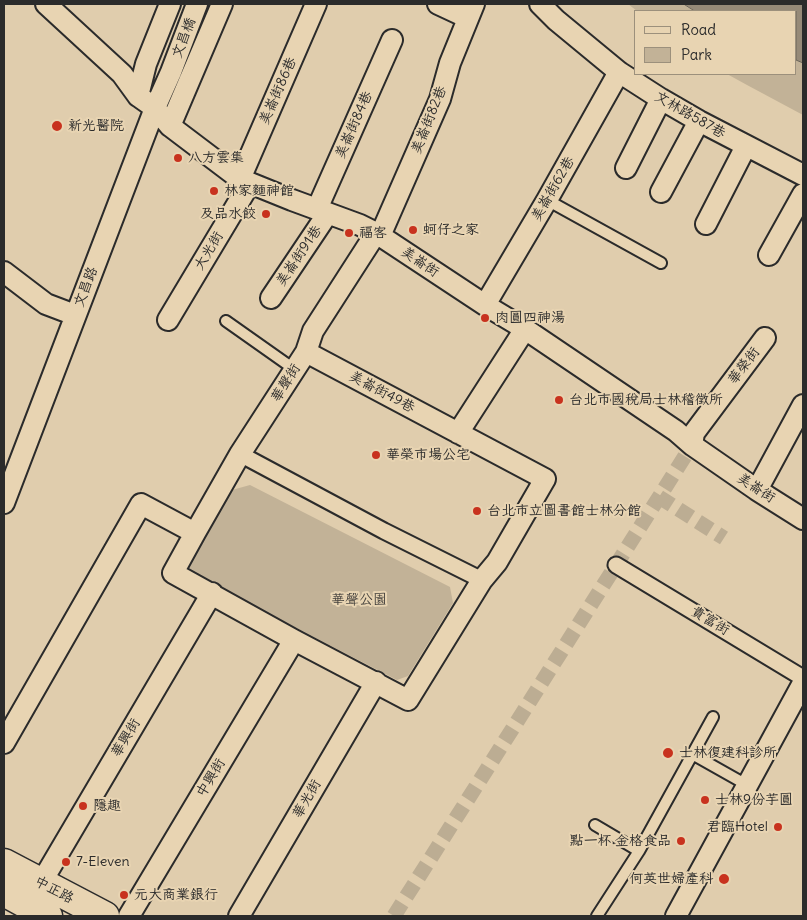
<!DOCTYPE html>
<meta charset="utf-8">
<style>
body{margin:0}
#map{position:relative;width:807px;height:920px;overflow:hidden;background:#e0cdad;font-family:Delius,sans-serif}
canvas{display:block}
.frame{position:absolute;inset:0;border:5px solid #2b2b2b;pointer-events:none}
.legend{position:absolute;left:634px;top:10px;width:162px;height:65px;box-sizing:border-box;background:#e8d4b2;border:1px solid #9c907c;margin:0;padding:6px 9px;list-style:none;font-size:15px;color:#2b2b2b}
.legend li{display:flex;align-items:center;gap:10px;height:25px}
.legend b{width:25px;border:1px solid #9c907c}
</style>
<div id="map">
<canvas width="807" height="920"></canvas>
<div class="frame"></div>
<ul class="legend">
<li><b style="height:6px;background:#e8d4b2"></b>Road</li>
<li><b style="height:14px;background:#c2b297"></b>Park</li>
</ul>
</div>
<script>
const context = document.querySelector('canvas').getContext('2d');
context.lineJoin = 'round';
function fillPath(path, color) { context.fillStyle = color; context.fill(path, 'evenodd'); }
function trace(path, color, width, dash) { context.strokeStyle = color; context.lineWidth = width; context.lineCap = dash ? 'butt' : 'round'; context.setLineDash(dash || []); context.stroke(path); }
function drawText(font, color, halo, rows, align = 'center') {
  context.font = font + ' Delius,"LXGW WenKai TC",sans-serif'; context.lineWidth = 4; context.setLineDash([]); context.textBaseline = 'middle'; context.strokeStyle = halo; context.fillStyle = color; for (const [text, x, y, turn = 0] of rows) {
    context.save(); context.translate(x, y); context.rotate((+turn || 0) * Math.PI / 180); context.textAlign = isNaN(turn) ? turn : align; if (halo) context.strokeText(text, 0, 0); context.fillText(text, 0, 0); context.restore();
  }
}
const green = new Path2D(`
 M628 4H684L695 11H637Z
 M796 60 803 63V115L747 85 727 74H796Z
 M250 485 450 587 453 603 408 676 397 680 190 573 187 562 232 490Z`);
const water = new Path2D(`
 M684 4H803V63L796 60V11H695Z`);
const pedestrianTunnel = new Path2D(`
 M659 497 724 538
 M394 916 692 445`);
const service = new Path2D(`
 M547 200 661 263
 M226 321 294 369
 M692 754 747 785
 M595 825 639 851
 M597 916 639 851 713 717`);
const pedestrian = new Path2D(`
 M240 454 384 531 482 580
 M616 565 803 678`);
const minor = new Path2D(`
 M46 4 122 74 138 96 155 108 170 126 240 179 292 200 360 225 376 233 485 305 525 329 676 431 692 445 757 490 803 519
 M438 4 468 18
 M540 4 556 20 619 72 661 99 699 121 803 175
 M138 96 146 64 170 4
 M170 126 222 4
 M626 168 661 99
 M240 179 316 4
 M661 192 699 121
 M317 209 392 40
 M706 224 746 146
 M380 236 440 99 450 63 474 4
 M769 255 803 194
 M4 272 46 304 75 315
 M271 298 328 213
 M485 305 547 200 619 72
 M168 320 250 183
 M306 352 545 479 497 562 482 580 408 700 294 640 173 573 195 533 240 454 306 352 313 331 376 233
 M458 433 525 329
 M692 445 694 433 765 338
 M757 490 803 405
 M4 503 155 108 171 72 197 4
 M4 743 141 504 195 533
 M41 883 212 593
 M129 916 294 640
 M239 916 376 682
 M676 916 803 683`);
const secondary = new Path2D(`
 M4 863 105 916
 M4 892 48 916`);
const markers = [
 [57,126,6,"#c8321e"],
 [178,158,5,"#c8321e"],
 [214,191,5,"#c8321e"],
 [266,214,5,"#c8321e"],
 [413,230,5,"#c8321e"],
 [349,233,5,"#c8321e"],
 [485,318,5,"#c8321e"],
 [559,400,5,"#c8321e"],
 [376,455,5,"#c8321e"],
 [477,511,5,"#c8321e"],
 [668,753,6,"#c8321e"],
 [705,800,5,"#c8321e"],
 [83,806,5,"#c8321e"],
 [778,827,5,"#c8321e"],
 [681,841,5,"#c8321e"],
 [66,862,5,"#c8321e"],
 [724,879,6,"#c8321e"],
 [124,895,5,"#c8321e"]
];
const streetNames = [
 ["文昌橋",184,38,-69],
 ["美崙街86巷",278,91,-66],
 ["文林路587巷",690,115,30],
 ["美崙街82巷",429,120,-68],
 ["美崙街84巷",354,125,-66],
 ["美崙街62巷",553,189,-60],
 ["大光街",209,251,-59],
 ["美崙街91巷",299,256,-56],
 ["美崙街",420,262,34],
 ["文昌路",86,287,-69],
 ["華榮街",744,366,-53],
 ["華聲街",286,383,-58],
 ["美崙街49巷",382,392,28],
 ["美崙街",756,488,33],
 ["貴富街",710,621,31],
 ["華興街",126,738,-59],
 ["中興街",211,778,-59],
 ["華光街",307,799,-60],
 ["中正路",54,890,28]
];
const poiNames = [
 ["新光醫院",68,126],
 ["八方雲集",188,158],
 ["林家麵神館",224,191],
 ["及品水餃",256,214,"right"],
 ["蚵仔之家",423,230],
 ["福客",359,233],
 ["肉圓四神湯",495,318],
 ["台北市國稅局士林稽徵所",569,400],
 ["華榮市場公宅",386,455],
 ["台北市立圖書館士林分館",487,511],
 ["士林復建科診所",679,753],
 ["士林9份芋圓",715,800],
 ["隱趣",93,806],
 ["君臨Hotel",768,827,"right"],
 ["點一杯 金格食品",671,841,"right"],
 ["7-Eleven",76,862],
 ["何英世婦產科",713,879,"right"],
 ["元大商業銀行",134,895]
];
const parkNames = [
 ["華聲公園",359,600]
];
fillPath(green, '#c2b297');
fillPath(water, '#968a78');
trace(water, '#6b6459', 1);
trace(pedestrianTunnel, '#bcad93', 15, [15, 8]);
trace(service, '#2b2b2b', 14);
trace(pedestrian, '#2b2b2b', 19);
trace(minor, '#2b2b2b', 24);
trace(secondary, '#2b2b2b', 31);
trace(service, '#e8d4b2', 10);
trace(pedestrian, '#e8d4b2', 15);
trace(minor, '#e8d4b2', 20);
trace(secondary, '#e8d4b2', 28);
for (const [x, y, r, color] of markers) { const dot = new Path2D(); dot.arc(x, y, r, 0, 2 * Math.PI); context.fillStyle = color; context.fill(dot); trace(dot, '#e8d4b2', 2); }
drawText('14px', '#2b2b2b', '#e8d4b2', streetNames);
drawText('14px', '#2b2b2b', '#e8d4b2', poiNames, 'left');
drawText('14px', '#423f3b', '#e8d4b2', parkNames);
</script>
